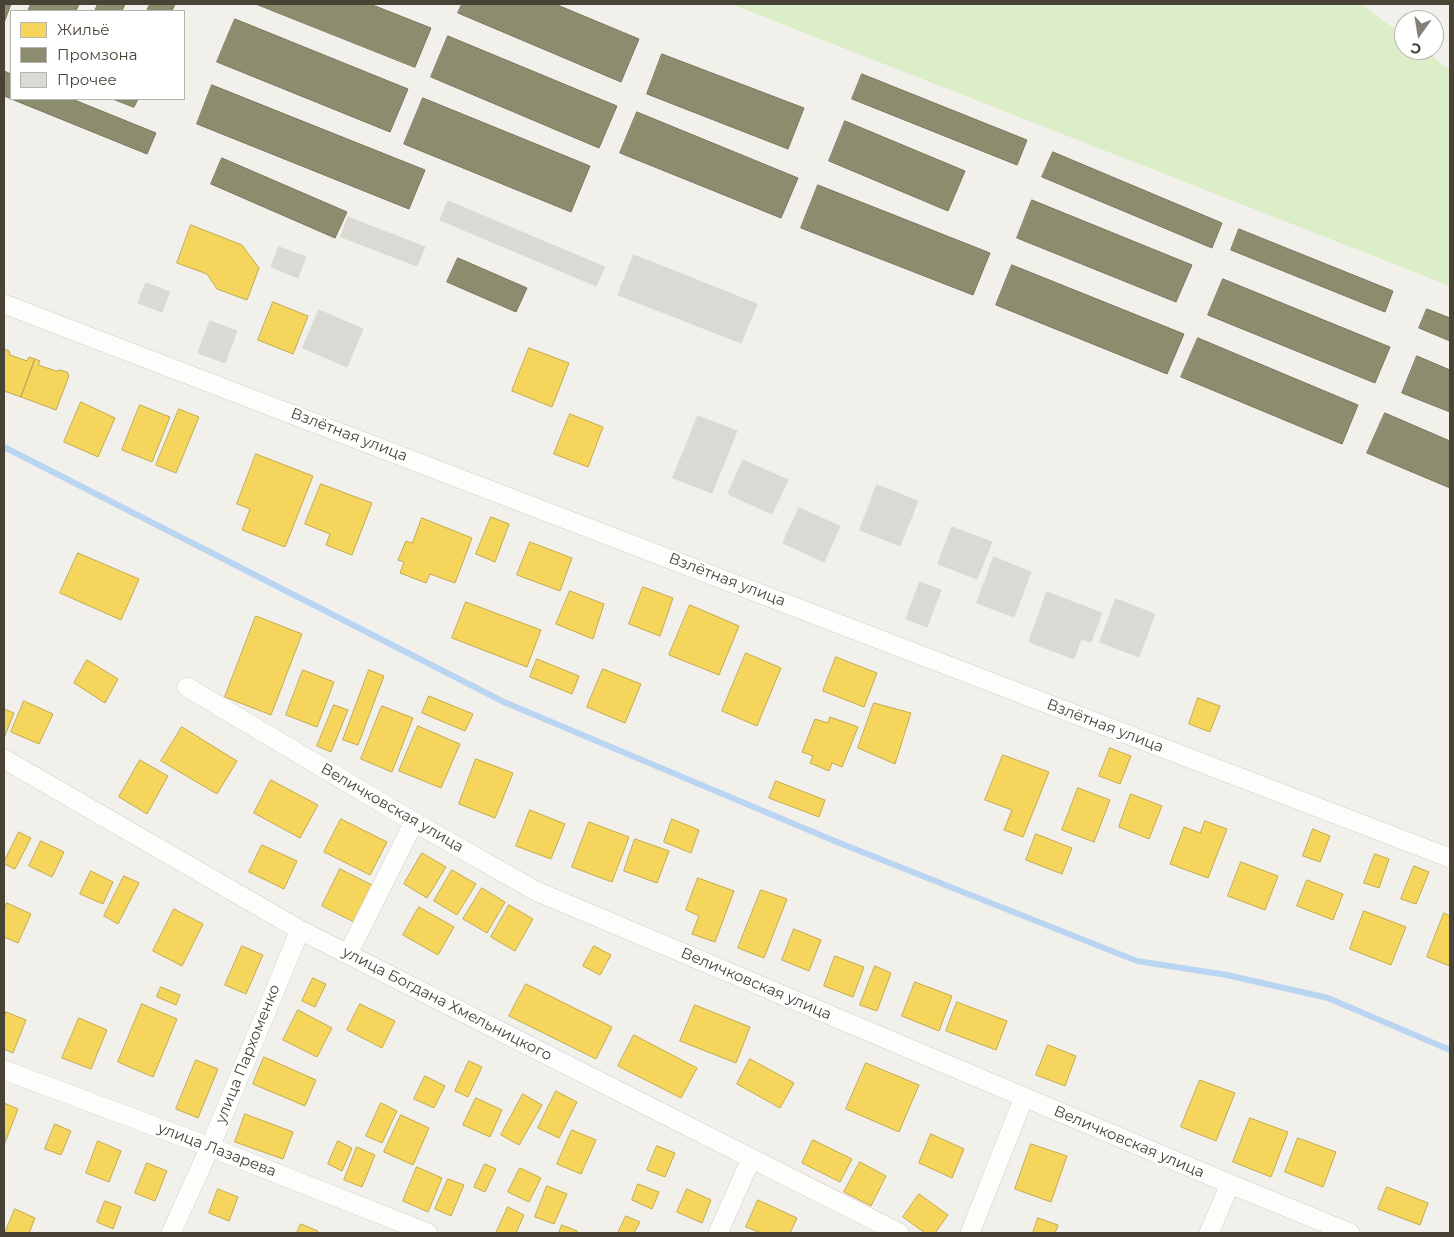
<!DOCTYPE html>
<meta charset="utf-8">
<style>
body{margin:0}
#map{position:relative;width:1454px;height:1237px;overflow:hidden;background:#f2f0ea;font-family:Montserrat,sans-serif}
canvas{display:block}
.frame{position:absolute;inset:0;border:5px solid #494336;pointer-events:none}
.legend{position:absolute;left:10px;top:10px;width:175px;height:90px;box-sizing:border-box;background:#fff;border:1px solid #b6b4af;margin:0;padding:6px 9px;list-style:none;font-size:15px;color:#494336}
.legend li{display:flex;align-items:center;gap:10px;height:25px}
.legend b{width:25px;border:1px solid #b6b4af}
.north{position:absolute;left:1394px;top:10px;width:50px;height:50px;box-sizing:border-box;background:#fff;border:1px solid #b6b4af;border-radius:50%;rotate:193deg;font-size:14px;font-weight:700;line-height:20px;text-align:center;color:#494336}
.north::after{content:'';display:block;margin:auto;width:18px;height:22px;background:#848075;clip-path:polygon(50% 0,100% 100%,50% 72%,0 100%)}
</style>
<div id="map">
<canvas width="1454" height="1237"></canvas>
<div class="frame"></div>
<ul class="legend">
<li><b style="height:14px;background:#f6d55c"></b>Жильё</li>
<li><b style="height:14px;background:#8c8c6e"></b>Промзона</li>
<li><b style="height:14px;background:#dbd9d3"></b>Прочее</li>
</ul>
<div class="north">С</div>
</div>
<script>
const context = document.querySelector('canvas').getContext('2d');
context.lineJoin = 'round';
function fillPath(path, color) { context.fillStyle = color; context.fill(path, 'evenodd'); }
function trace(path, color, width, dash) { context.strokeStyle = color; context.lineWidth = width; context.lineCap = dash ? 'butt' : 'round'; context.setLineDash(dash || []); context.stroke(path); }
function drawText(font, color, halo, rows, align = 'center') {
  context.font = font + ' Montserrat,sans-serif'; context.lineWidth = 5; context.setLineDash([]); context.textBaseline = 'middle'; context.strokeStyle = halo; context.fillStyle = color; for (const [text, x, y, turn = 0] of rows) {
    context.save(); context.translate(x, y); context.rotate((+turn || 0) * Math.PI / 180); context.textAlign = isNaN(turn) ? turn : align; if (halo) context.strokeText(text, 0, 0); context.fillText(text, 0, 0); context.restore();
  }
}
const green = new Path2D(`
 M731 4H1361L1404 36V50H1424L1450 70V286Z`);
const homes = new Path2D(`
 M191 225 242 245 259 268 247 300 217 289 207 274 177 263Z
 M273 302 308 316 293 354 258 340Z
 M529 348 569 363 552 407 512 391Z
 M4 349 9 351 10 355 27 361 29 357 35 359 21 397 4 391Z
 M35 359 40 361 38 365 56 371 60 370 67 372 69 376 56 410 21 397Z
 M81 402 115 418 98 457 64 442Z
 M140 405 170 417 152 462 122 450Z
 M179 409 199 417 176 473 156 465Z
 M570 414 603 427 588 467 554 454Z
 M256 454 313 476 285 547 242 530 250 509 237 504Z
 M321 484 372 503 352 555 326 545 330 534 305 524Z
 M491 517 509 524 495 562 476 554Z
 M422 518 472 538 455 583 430 574 426 583 400 573 404 562 398 560 406 541 412 543Z
 M530 542 572 558 560 591 517 575Z
 M78 553 139 579 121 620 60 593Z
 M643 587 673 598 660 636 629 624Z
 M570 591 604 604 593 639 556 624Z
 M466 602 541 630 527 667 452 638Z
 M690 605 739 626 719 675 669 655Z
 M256 616 302 634 271 715 225 697Z
 M746 653 781 668 757 726 722 711Z
 M836 657 877 673 864 707 823 691Z
 M537 659 579 676 572 694 530 677Z
 M87 660 118 679 105 703 74 683Z
 M603 669 641 684 625 723 587 707Z
 M303 670 334 682 317 727 286 715Z
 M369 670 384 676 358 745 343 740Z
 M429 696 473 714 465 731 422 713Z
 M1198 698 1220 706 1210 732 1189 724Z
 M24 701 53 714 39 744 11 732Z
 M874 703 911 713 895 764 858 748Z
 M334 705 348 710 331 752 317 746Z
 M382 706 413 718 392 772 361 759Z
 M4 709 14 713 4 738Z
 M830 717 858 727 842 767 832 763 829 771 810 763 813 756 802 752 815 719 828 723Z
 M418 726 460 744 441 788 399 771Z
 M182 727 237 761 217 794 161 761Z
 M1110 748 1131 756 1120 784 1099 776Z
 M1003 755 1049 772 1023 837 1004 830 1012 810 985 800Z
 M476 759 513 773 495 818 459 804Z
 M140 760 168 776 147 814 119 797Z
 M271 780 318 805 300 838 254 813Z
 M776 781 825 800 819 817 769 798Z
 M1078 788 1110 800 1094 842 1062 830Z
 M1131 794 1162 806 1149 839 1119 827Z
 M530 810 565 824 551 859 516 846Z
 M341 819 387 842 370 875 324 852Z
 M672 819 699 830 691 853 664 842Z
 M1205 821 1227 829 1208 878 1170 864 1184 827 1200 833Z
 M589 822 629 837 612 882 572 867Z
 M1313 829 1330 836 1320 862 1303 856Z
 M19 832 31 838 15 869 4 864V862Z
 M1036 834 1072 848 1062 874 1026 860Z
 M635 839 669 851 657 883 624 871Z
 M41 841 64 852 52 877 29 866Z
 M262 845 297 861 284 889 249 872Z
 M422 853 446 867 427 898 404 884Z
 M1375 854 1389 859 1379 888 1364 883Z
 M1241 862 1278 876 1265 910 1228 896Z
 M1414 866 1429 872 1416 904 1401 899Z
 M340 869 372 885 354 922 322 906Z
 M452 870 476 884 457 915 434 901Z
 M91 871 113 882 103 904 80 894Z
 M124 876 139 883 118 924 104 916Z
 M698 878 734 891 715 942 692 934 699 916 686 910Z
 M1307 880 1343 894 1333 920 1297 906Z
 M482 888 505 902 487 933 463 919Z
 M761 890 787 899 764 958 738 948Z
 M7 903 31 914 18 943 4 937V911Z
 M509 905 533 919 515 951 491 937Z
 M419 907 454 927 438 955 403 935Z
 M174 909 203 924 182 966 153 951Z
 M1364 911 1406 927 1391 965 1350 949Z
 M1444 913 1450 916V966L1427 957Z
 M794 929 821 940 809 971 782 960Z
 M242 946 263 955 246 994 225 985Z
 M594 946 611 955 600 975 583 966Z
 M835 956 864 967 853 997 824 986Z
 M875 966 891 973 877 1011 860 1005Z
 M313 978 326 984 315 1007 302 1001Z
 M915 982 952 996 939 1031 902 1016Z
 M526 984 612 1027 596 1059 509 1016Z
 M161 987 180 995 176 1005 157 997Z
 M957 1002 1007 1021 996 1050 946 1031Z
 M142 1004 177 1019 153 1077 118 1062Z
 M360 1004 395 1021 382 1048 347 1030Z
 M695 1005 750 1027 736 1063 680 1041Z
 M298 1010 332 1028 317 1057 283 1040Z
 M6 1012 26 1020 13 1053 4 1049V1019Z
 M79 1018 107 1030 91 1069 62 1058Z
 M634 1035 697 1068 681 1098 618 1066Z
 M1048 1045 1076 1056 1065 1086 1036 1075Z
 M264 1057 316 1080 305 1106 253 1084Z
 M750 1059 794 1083 780 1108 737 1084Z
 M196 1060 218 1069 198 1118 176 1109Z
 M469 1061 482 1067 468 1097 455 1091Z
 M866 1063 919 1085 899 1132 846 1109Z
 M425 1076 445 1086 434 1108 414 1099Z
 M1200 1080 1235 1093 1216 1141 1181 1127Z
 M556 1091 577 1102 559 1138 538 1128Z
 M523 1094 542 1105 519 1145 501 1135Z
 M476 1098 502 1110 490 1137 463 1125Z
 M4 1103 18 1109 4 1145Z
 M381 1103 397 1111 382 1143 366 1136Z
 M245 1114 293 1132 283 1159 235 1142Z
 M401 1115 429 1128 413 1165 384 1152Z
 M1250 1118 1288 1132 1271 1177 1233 1162Z
 M55 1124 71 1131 61 1155 45 1149Z
 M572 1130 596 1140 581 1174 557 1164Z
 M931 1134 964 1149 952 1178 919 1163Z
 M1298 1138 1336 1152 1323 1187 1285 1172Z
 M813 1140 852 1159 840 1182 802 1163Z
 M98 1141 121 1151 109 1182 86 1173Z
 M338 1141 352 1148 342 1171 328 1164Z
 M1031 1144 1067 1156 1051 1202 1015 1189Z
 M657 1146 675 1153 665 1177 647 1170Z
 M357 1147 375 1155 362 1187 344 1180Z
 M860 1162 886 1176 871 1206 844 1192Z
 M147 1163 167 1171 155 1201 135 1193Z
 M485 1164 496 1169 485 1192 474 1187Z
 M417 1167 442 1178 428 1212 403 1201Z
 M520 1168 541 1178 529 1202 508 1192Z
 M448 1179 464 1185 451 1216 435 1209Z
 M638 1184 659 1192 652 1209 632 1200Z
 M547 1186 567 1194 554 1224 535 1217Z
 M1387 1187 1428 1203 1420 1225 1378 1209Z
 M218 1189 238 1197 229 1221 209 1213Z
 M687 1189 711 1200 702 1223 677 1212Z
 M919 1194 948 1215 935 1233H925L903 1217Z
 M758 1200 797 1218 790 1233H761L746 1227Z
 M105 1201 121 1207 113 1229 97 1222Z
 M508 1207 524 1215 516 1233H496Z
 M15 1209 35 1218 29 1233H5Z
 M626 1216 640 1222 634 1233H618Z
 M1038 1218 1058 1225 1055 1233H1033Z
 M301 1224 318 1231 317 1233H297Z
 M562 1225 577 1231V1233H559Z`);
const industry = new Path2D(`
 M4 4H11L4 23Z
 M31 4H79L76 11H28Z
 M98 4H125L122 11H95Z
 M150 4H175L172 11H147Z
 M256 4H370L431 28 415 67Z
 M462 4H555L639 39 621 82 458 13Z
 M235 19 408 89 390 132 217 62Z
 M448 36 617 106 599 148 431 77Z
 M662 54 804 108 788 149 647 94Z
 M4 71 11 74V99H72L156 133 147 154 4 96Z
 M862 74 1027 140 1017 165 852 99Z
 M212 85 425 170 409 209 197 124Z
 M423 98 590 166 571 212 404 144Z
 M113 99H138L134 107Z
 M637 112 798 178 781 218 620 153Z
 M845 121 965 171 948 211 829 161Z
 M1053 152 1222 223 1212 248 1042 177Z
 M222 158 347 212 335 238 211 184Z
 M818 185 990 253 973 295 801 228Z
 M1032 200 1192 265 1176 302 1017 238Z
 M1239 229 1393 291 1385 312 1231 250Z
 M458 258 527 288 516 312 447 282Z
 M1012 265 1184 334 1167 374 996 305Z
 M1223 279 1390 347 1375 383 1208 315Z
 M1427 309 1450 318V341L1419 328Z
 M1198 338 1358 405 1342 444 1181 377Z
 M1417 356 1450 370V412L1402 393Z
 M1385 413 1450 441V488L1367 453Z`);
const stream = new Path2D(`
 M4 447 504 702 837 842 1137 961 1227 975 1328 998 1450 1050`);
const building = new Path2D(`
 M448 201 605 267 596 286 440 220Z
 M348 217 425 247 417 266 341 237Z
 M279 247 306 257 298 278 271 267Z
 M634 255 757 304 741 343 618 295Z
 M146 283 170 292 162 312 138 303Z
 M319 310 363 329 347 367 303 348Z
 M210 321 237 331 225 363 198 353Z
 M698 416 737 431 712 493 673 478Z
 M743 460 788 480 772 514 728 494Z
 M877 485 918 501 900 546 860 530Z
 M799 508 840 526 824 562 783 543Z
 M952 527 992 542 977 579 938 564Z
 M994 557 1031 572 1014 617 977 603Z
 M920 582 941 590 927 627 906 619Z
 M1047 592 1102 613 1091 642 1081 639 1074 659 1029 642Z
 M1116 599 1155 614 1139 657 1100 642Z`);
const street = new Path2D(`
 M4 304 1450 858
 M187 687 414 822 536 891 1230 1184 1350 1233
 M4 759 300 930 899 1233
 M348 954 414 822
 M4 1070 210 1147 428 1233
 M171 1233 210 1147 300 930
 M718 1233 751 1159
 M970 1233 1024 1097
 M1209 1233 1230 1184`);
const streetNames = [
 ["Взлётная улица",349,435,21],
 ["Взлётная улица",727,580,21],
 ["Взлётная улица",1105,726,21],
 ["Величковская улица",392,808,30],
 ["Величковская улица",756,984,23],
 ["улица Богдана Хмельницкого",447,1004,27],
 ["улица Пархоменко",248,1054,-68],
 ["Величковская улица",1129,1142,23],
 ["улица Лазарева",217,1150,21]
];
fillPath(green, '#dbeec8');
fillPath(homes, '#f6d55c');
trace(homes, '#c2a951', 1);
fillPath(industry, '#8c8c6e');
trace(industry, '#78765d', 1);
trace(stream, '#b9d5f2', 6);
fillPath(building, '#dbd9d3');
trace(building, '#dad8d0', 1);
trace(street, '#d0cec8', 20);
trace(street, '#fdfdfc', 19);
drawText('15px', '#494336', '#fff', streetNames);
</script>
